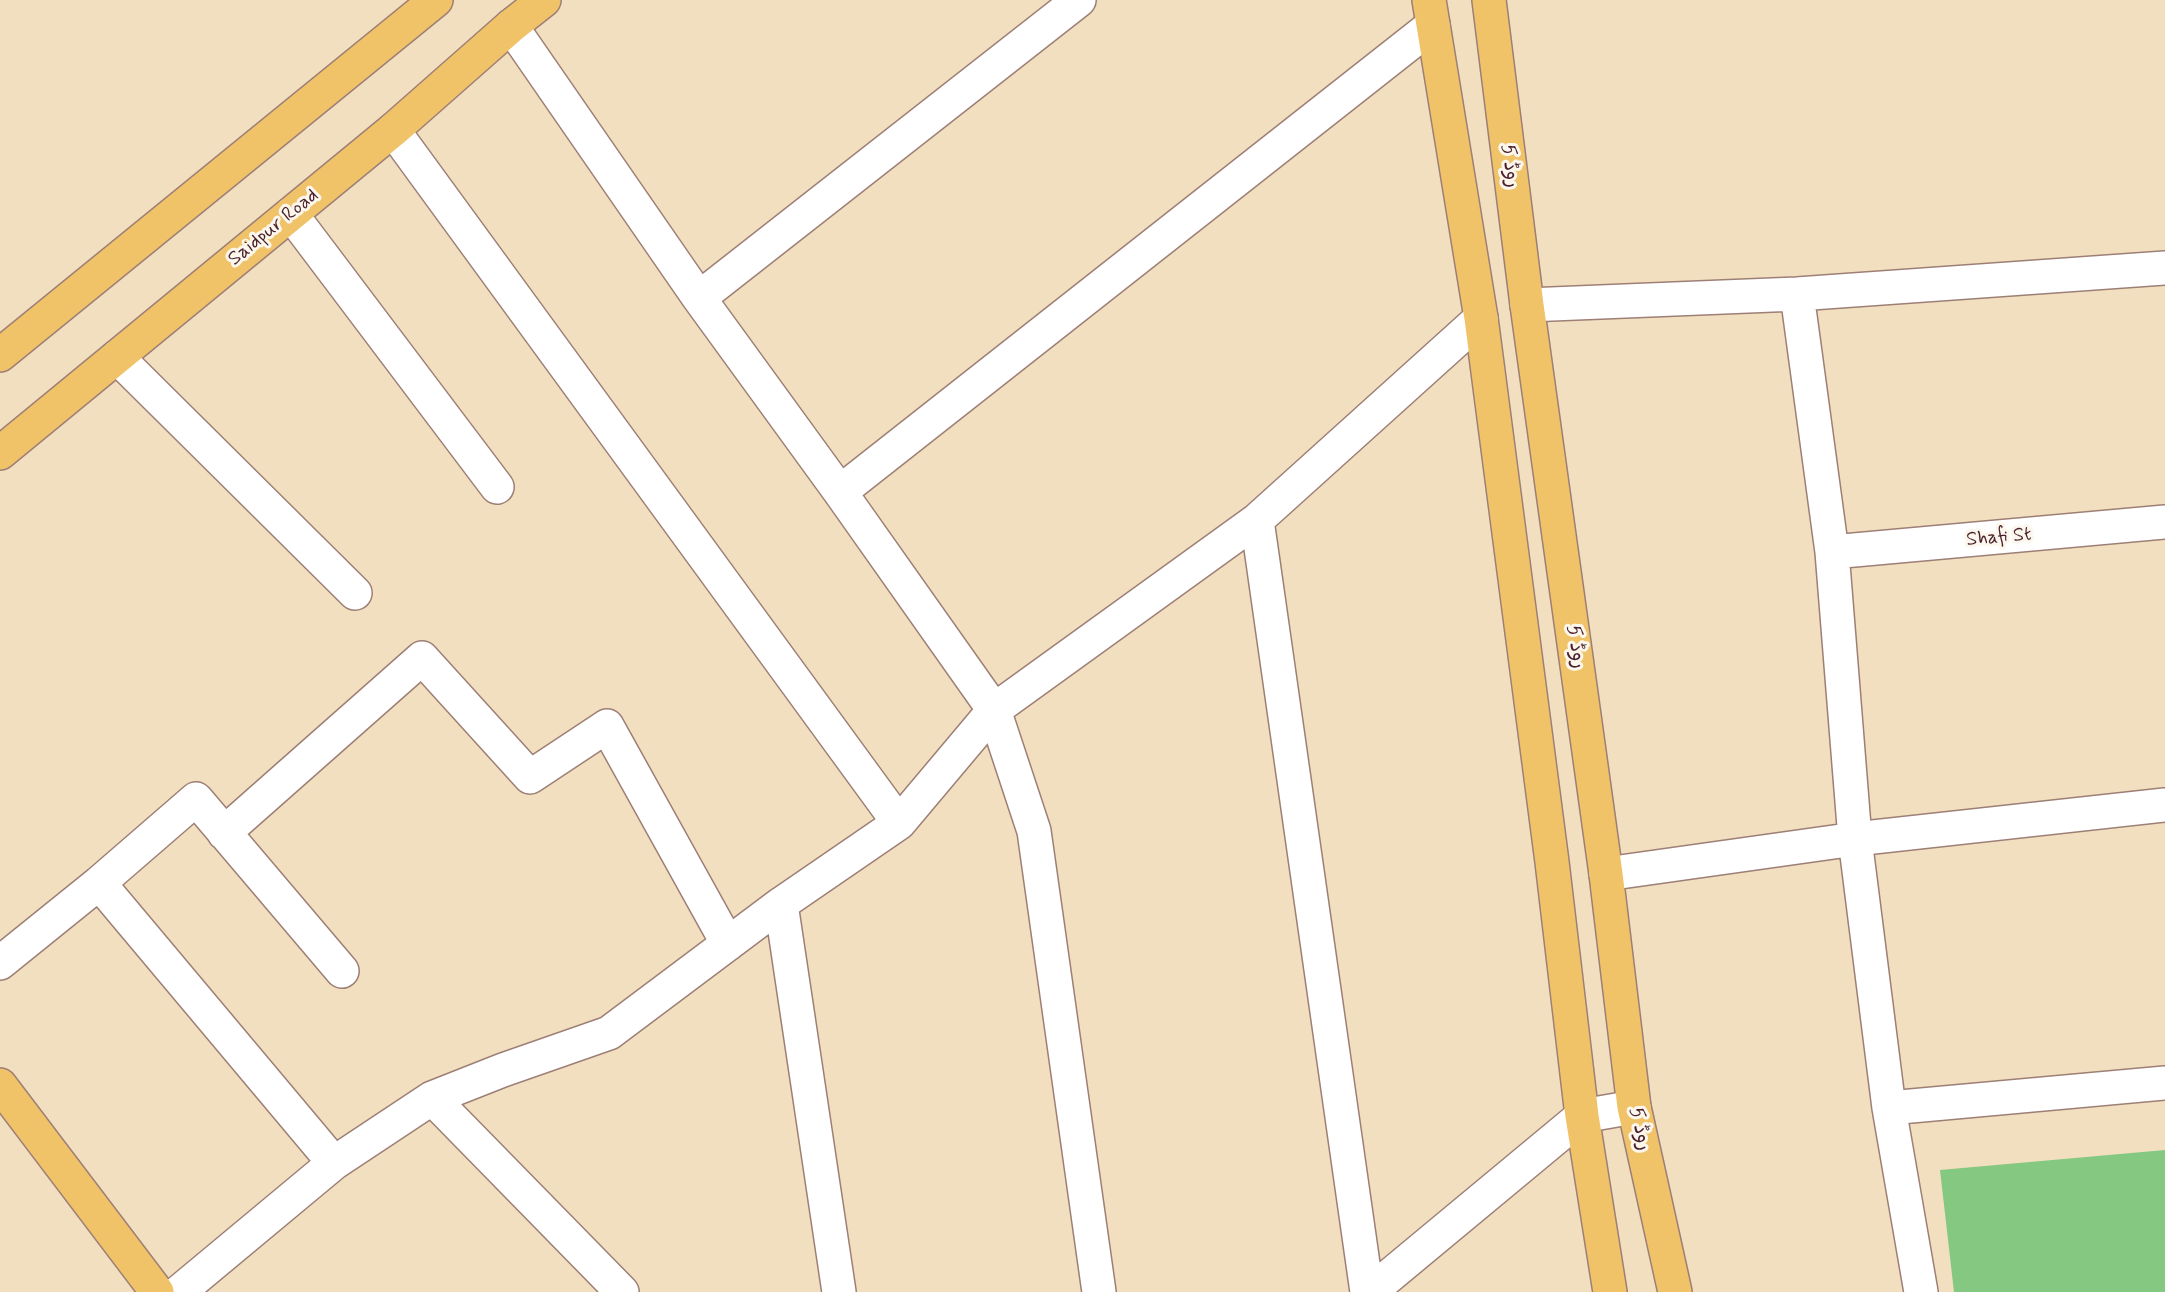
<!DOCTYPE html>
<meta charset="utf-8">
<style>
body{margin:0}
canvas{display:block;background:#f1dfc0}
</style>
<canvas width="2165" height="1292"></canvas>
<script>
const context = document.querySelector('canvas').getContext('2d');
context.lineJoin = 'round';
function fillPath(path, color) { context.fillStyle = color; context.fill(path, 'evenodd'); }
function trace(path, color, width, dash) { context.strokeStyle = color; context.lineWidth = width; context.lineCap = dash ? 'butt' : 'round'; context.setLineDash(dash || []); context.stroke(path); }
function drawText(font, color, halo, rows, align = 'center') {
  context.font = font + ' Mynerve,"Playpen Sans Arabic",sans-serif'; context.lineWidth = 6; context.setLineDash([]); context.textBaseline = 'middle'; context.strokeStyle = halo; context.fillStyle = color; for (const [text, x, y, turn = 0] of rows) {
    context.save(); context.translate(x, y); context.rotate((+turn || 0) * Math.PI / 180); context.textAlign = isNaN(turn) ? turn : align; if (halo) context.strokeText(text, 0, 0); context.fillText(text, 0, 0); context.restore();
  }
}
const green = new Path2D(`
 M2165 1150V1292H1954L1940 1170Z`);
const minor = new Path2D(`
 M511 26 699 298 840 492 994 710 1034 831 1099 1292
 M393 130 899 823
 M291 214 497 487
 M1797 294 1832 552 1855 839 1889 1108 1921 1292
 M699 298 1079 0
 M1527 305 1797 294 2165 268
 M117 357 355 593
 M840 492 1433 25
 M1257 520 1367 1292
 M1832 552 2165 522
 M224 833 422 658 530 777 607 726 728 944
 M1606 874 1855 839 2165 805
 M99 883 334 1163
 M781 904 839 1292
 M0 963 99 883 196 799 342 971
 M432 1098 622 1292
 M1889 1108 2165 1083
 M179 1292 334 1163 432 1098 503 1070 609 1033 781 904 899 823 994 710 1257 520 1481 318
 M1370 1292 1582 1116 1634 1107`);
const major = new Path2D(`
 M1429 0 1481 318 1552 862 1582 1116 1610 1292
 M1489 0 1527 305 1606 874 1634 1107 1675 1292
 M0 355 436 0
 M0 453 393 130 511 26 544 0
 M0 1085 157 1292`);
const streetNames = [
 ["روڈ 5",1509,166,83],
 ["Saidpur Road",274,228,-39],
 ["Shafi St",1999,538,-5],
 ["روڈ 5",1575,647,82],
 ["روڈ 5",1639,1129,78]
];
fillPath(green, '#84c882');
trace(minor, '#9e7f76', 36);
trace(major, '#9e7f76', 36);
trace(minor, '#fff', 33);
trace(major, '#f1c369', 33);
drawText('20px', '#4a1f2b', '#fbf7ec', streetNames);
</script>
